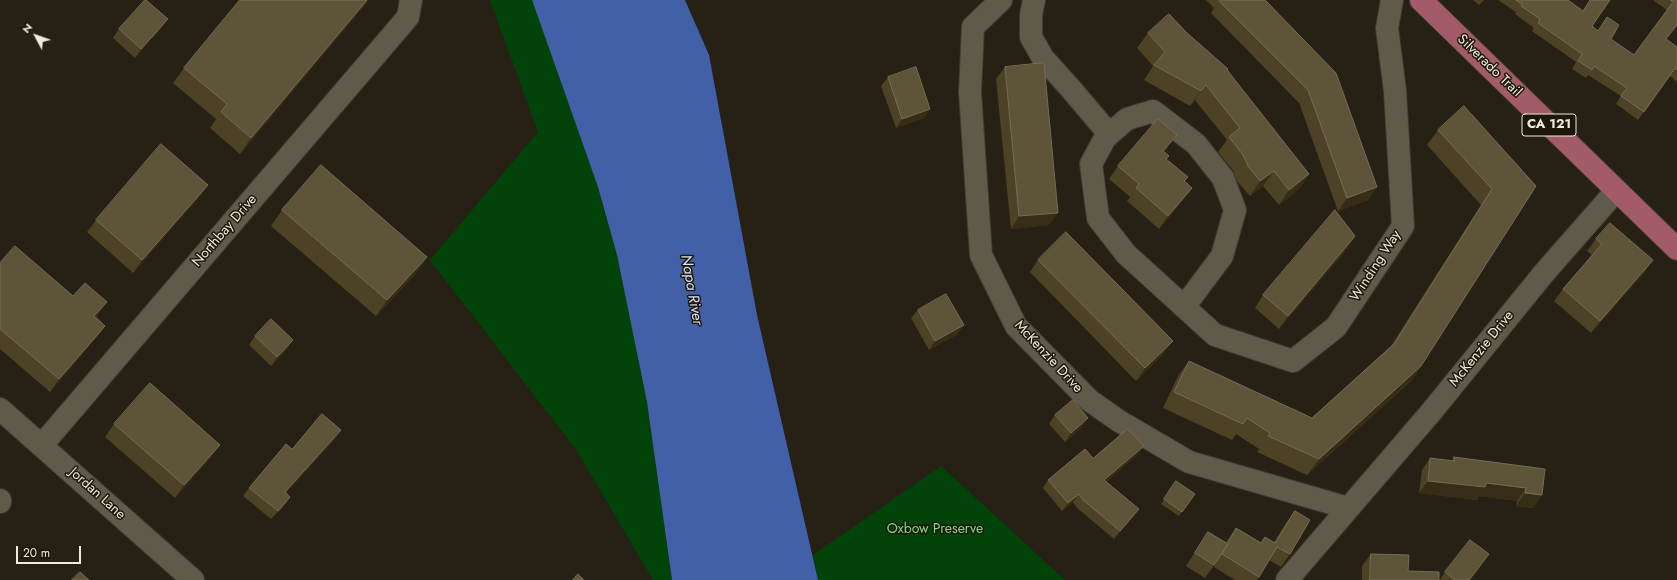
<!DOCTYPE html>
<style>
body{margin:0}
#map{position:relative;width:1677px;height:580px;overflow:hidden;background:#262114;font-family:Jost,sans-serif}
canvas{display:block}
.north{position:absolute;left:16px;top:16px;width:40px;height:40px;-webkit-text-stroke:3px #1d170a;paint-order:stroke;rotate:311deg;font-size:11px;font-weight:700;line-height:16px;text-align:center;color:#eeebe2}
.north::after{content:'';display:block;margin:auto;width:14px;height:18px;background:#eeebe2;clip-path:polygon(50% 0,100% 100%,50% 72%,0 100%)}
.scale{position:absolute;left:16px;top:546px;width:65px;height:18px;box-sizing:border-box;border:2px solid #eeebe2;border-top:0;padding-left:5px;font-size:12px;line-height:14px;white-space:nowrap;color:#eeebe2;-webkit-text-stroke:3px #1d170a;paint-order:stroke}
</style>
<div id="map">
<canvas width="1677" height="580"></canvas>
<div class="north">N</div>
<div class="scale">20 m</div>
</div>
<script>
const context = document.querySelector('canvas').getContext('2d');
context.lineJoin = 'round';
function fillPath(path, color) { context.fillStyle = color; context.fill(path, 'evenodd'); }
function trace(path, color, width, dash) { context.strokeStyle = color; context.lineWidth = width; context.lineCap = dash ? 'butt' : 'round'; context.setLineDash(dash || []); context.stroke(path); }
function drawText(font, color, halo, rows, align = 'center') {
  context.font = font + ' Jost,sans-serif'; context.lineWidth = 3; context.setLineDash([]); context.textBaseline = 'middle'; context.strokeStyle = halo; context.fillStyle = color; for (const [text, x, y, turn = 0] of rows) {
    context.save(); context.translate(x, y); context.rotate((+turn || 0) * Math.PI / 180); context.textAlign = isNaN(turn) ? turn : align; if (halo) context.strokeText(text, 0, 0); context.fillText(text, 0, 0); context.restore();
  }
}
const green = new Path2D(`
 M490 0H532L598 187 617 255 647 402 672 580H653L577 451 430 260 538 132Z
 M941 466 1065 580H818L813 555Z`);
const water = new Path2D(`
 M532 0H685L709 55 757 315 818 580H672L647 402 617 255 598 187Z`);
const minor = new Path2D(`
 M1001 0 973 27 970 92 981 255 1016 326 1089 400 1119 421 1189 462 1348 508
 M1034 0 1031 15V37L1043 58 1071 89 1109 134
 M1184 307 1222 256 1235 210 1223 178 1196 144 1153 111 1127 119 1105 138 1091 164 1098 218 1126 254 1215 335 1293 361 1336 327 1403 226 1395 91 1387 28 1392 0
 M0 409 193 580
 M42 445 408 17 411 0
 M0 500V502
 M1287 580 1432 411 1544 273 1616 191`);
const primary = new Path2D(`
 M1421 0 1677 249`);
const wall = new Path2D(`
 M240 0H369L240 154 210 128 216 119 173 83 184 68Z
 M1206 0H1265L1377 187 1368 200 1338 211 1299 103 1211 13 1214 8Z
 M1473 0H1484L1479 5Z
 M1498 0H1568L1592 26 1634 55 1667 10 1653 0H1677L1666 40 1677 47V82L1670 76 1638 120 1616 104 1621 96 1588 75 1586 78 1572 69 1576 62 1532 31 1534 28 1515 14 1516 12Z
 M168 19 161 28 135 58 113 38 119 29Z
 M1148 33H1187L1227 70 1309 174 1299 189 1279 205 1263 186 1250 196 1237 181 1233 170 1218 152 1227 140 1195 100 1190 106 1144 80 1153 66 1137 48Z
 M1005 67 1049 225 1011 229 996 79Z
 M888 77 930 109 924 118 896 128 881 86Z
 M1438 130 1536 186 1421 366 1410 382 1307 475 1257 452 1259 449 1236 434 1232 440 1163 408 1178 376 1189 361 1312 418 1391 346 1481 205 1427 145Z
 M1168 147 1164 152 1166 159 1188 177 1185 181 1192 188 1183 200 1159 229 1127 201 1130 197 1109 179 1118 166Z
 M208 185 199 197 133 273 87 232 96 220Z
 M282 210 427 257 416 273 376 316 271 226Z
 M1355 236 1347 249 1279 329 1255 308 1263 295Z
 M1596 239 1653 260 1644 273 1591 333 1554 301 1563 289 1592 255 1587 251Z
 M1038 260 1164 353 1136 381 1030 272Z
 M0 263 73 296 98 315 96 317 105 326 96 338 50 392 0 349Z
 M918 310 958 334 929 350 911 318Z
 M255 336 293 340 287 349 271 366 249 345Z
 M1055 415 1082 427 1065 442 1049 424Z
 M114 424 211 457 175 498 105 437Z
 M335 439 286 493 290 497 284 506 271 519 243 496 249 488 292 449Z
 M1138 454 1106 482 1133 517 1114 539 1077 508 1073 502 1062 511 1043 488 1048 480 1093 458Z
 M1454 457 1542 495 1533 508 1516 506 1517 501 1479 496 1477 500 1419 493 1422 470 1430 458 1452 461Z
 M1176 481 1195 494 1179 516 1161 504Z
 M1295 511 1290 554 1281 567 1269 560 1257 580H1235L1214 567 1215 564 1205 578 1186 566 1208 532 1226 542 1236 528 1260 543 1274 542 1286 523Z
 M1371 554 1408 571 1439 580H1362V566Z
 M1483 563 1470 580H1440L1445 572Z`);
const shadedWall = new Path2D(`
 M367 0H369L240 154 251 138Z
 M168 19 161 28 135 58 141 49Z
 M1206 85 1195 100 1190 106 1201 91Z
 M930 109 924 118 896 128 902 119Z
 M1177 135 1168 147 1154 164 1163 151Z
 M1274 171 1263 186 1250 196 1260 181Z
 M1309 174 1299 189 1279 205 1289 190Z
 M208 185 199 197 133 273 142 260Z
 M1377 187 1368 200 1338 211 1347 198Z
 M1192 188 1183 200 1159 229 1168 216Z
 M1058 213 1049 225 1011 229 1019 216Z
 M1355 236 1347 249 1279 329 1288 316Z
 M427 257 416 273 376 316 387 300Z
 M1653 260 1644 273 1591 333 1600 321Z
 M107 302 98 315 86 329 94 316Z
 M964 325 958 334 929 350 935 341Z
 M105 326 96 338 50 392 59 379Z
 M293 340 287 349 271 366 277 357Z
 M1173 341 1164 353 1136 381 1145 368Z
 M1421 366 1410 382 1307 475 1319 459Z
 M1088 418 1082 427 1065 442 1071 433Z
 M341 430 335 439 279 501 285 492Z
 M220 445 211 457 175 498 184 485Z
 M1144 446 1138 454 1099 488 1104 480Z
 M1428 481 1486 483 1526 488 1517 501 1479 496 1477 500 1419 493Z
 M1525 493 1542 495 1533 508 1516 506Z
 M1079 494 1073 502 1062 511 1068 503Z
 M290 497 284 506 271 519 278 511Z
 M1139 509 1133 517 1114 539 1120 531Z
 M1489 554 1483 563 1470 580H1469Z`);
const building = new Path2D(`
 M145 0H146L168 19 141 49 119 29Z
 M240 0H367L251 138 221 112 227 104 184 68Z
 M1220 0H1265L1336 73 1377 187 1347 198 1308 90 1219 1Z
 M1516 0H1568L1583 11 1590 0H1610L1592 26 1598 31 1607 17 1619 25 1611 39 1634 55 1673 2 1670 0H1677V25L1666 39 1677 47V70L1675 68 1644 112 1621 96 1627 88 1594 66 1592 70 1578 61 1582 54 1538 23 1540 19 1521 6 1522 4Z
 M1169 14 1187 33 1228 69 1227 70 1309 174 1289 190 1274 171 1260 181 1248 166 1243 155 1229 137 1240 128 1206 85 1201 91 1154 65 1165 52 1148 33Z
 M1044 63 1058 213 1019 216 1005 67Z
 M916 67 930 109 902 119 888 77Z
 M1464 106 1536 186 1421 366 1319 459 1268 436 1270 433 1247 418 1243 424 1174 392 1189 361 1312 418 1394 344 1492 189 1438 130Z
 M1158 119 1177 135 1163 151 1169 156 1166 159 1188 177 1184 181 1192 188 1168 216 1136 188 1139 184 1118 166Z
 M161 144 208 185 142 260 96 220Z
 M321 165 427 257 387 300 282 210Z
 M1335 210 1355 236 1288 316 1263 295Z
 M1610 223 1653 260 1600 321 1563 289 1602 244 1596 239Z
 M1066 232 1173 341 1145 368 1038 260Z
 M15 246 73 296 85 283 107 302 94 316 105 326 59 379 0 329V263Z
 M946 294 964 325 935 341 918 310Z
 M271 319 293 340 277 357 255 336Z
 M150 383 220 445 184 485 114 424Z
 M1073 400 1088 418 1071 433 1055 415Z
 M322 414 341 430 285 492 290 497 278 511 249 488 286 444 292 449Z
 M1128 429 1144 446 1104 480 1139 509 1120 531 1083 500 1079 494 1068 503 1048 480 1085 449 1093 458Z
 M1454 457 1545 469 1542 495 1525 493 1526 488 1486 483 1485 487 1428 481 1430 458 1454 461Z
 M1176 481 1195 494 1182 512 1164 499Z
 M1295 511 1310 520 1290 554 1277 547 1259 577 1222 554 1236 528 1261 543 1265 537 1275 543Z
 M1208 532 1228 544 1214 565 1195 553Z
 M1470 540 1489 554 1469 580H1455L1445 572Z
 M1371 554 1409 555 1408 571 1439 572V580H1370Z
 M80 572 89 580H72Z
 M578 574 584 580H573Z`);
const shields = [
 [1549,125,54]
];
const shieldNames = [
 ["CA 121",1549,125]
];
const streetNames = [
 ["Silverado Trail",1489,66,44],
 ["Northbay Drive",225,231,-49],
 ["Winding Way",1376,266,-57],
 ["McKenzie Drive",1482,349,-51],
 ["McKenzie Drive",1048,357,47],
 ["Jordan Lane",97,494,42]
];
const parkNames = [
 ["Oxbow Preserve",935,530]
];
const waterNames = [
 ["Napa River",691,290,80]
];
fillPath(green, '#014308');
fillPath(water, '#4160a7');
trace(minor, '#403c33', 24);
trace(primary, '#403c33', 24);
trace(minor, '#605a4b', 22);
trace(primary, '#a35c67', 22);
fillPath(wall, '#4d4225');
fillPath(shadedWall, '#362d16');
fillPath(building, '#5e543a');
trace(building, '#756c54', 1);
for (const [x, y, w] of shields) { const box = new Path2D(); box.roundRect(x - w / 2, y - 11, w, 22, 3); context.fillStyle = '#1d170a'; context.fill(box); trace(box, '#eeebe2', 1); }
drawText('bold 13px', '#eeebe2', null, shieldNames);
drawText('14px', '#eeebe2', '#1d170a', streetNames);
drawText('14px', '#81da80', '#1d170a', parkNames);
drawText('italic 15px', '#dae4f8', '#1d170a', waterNames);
</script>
